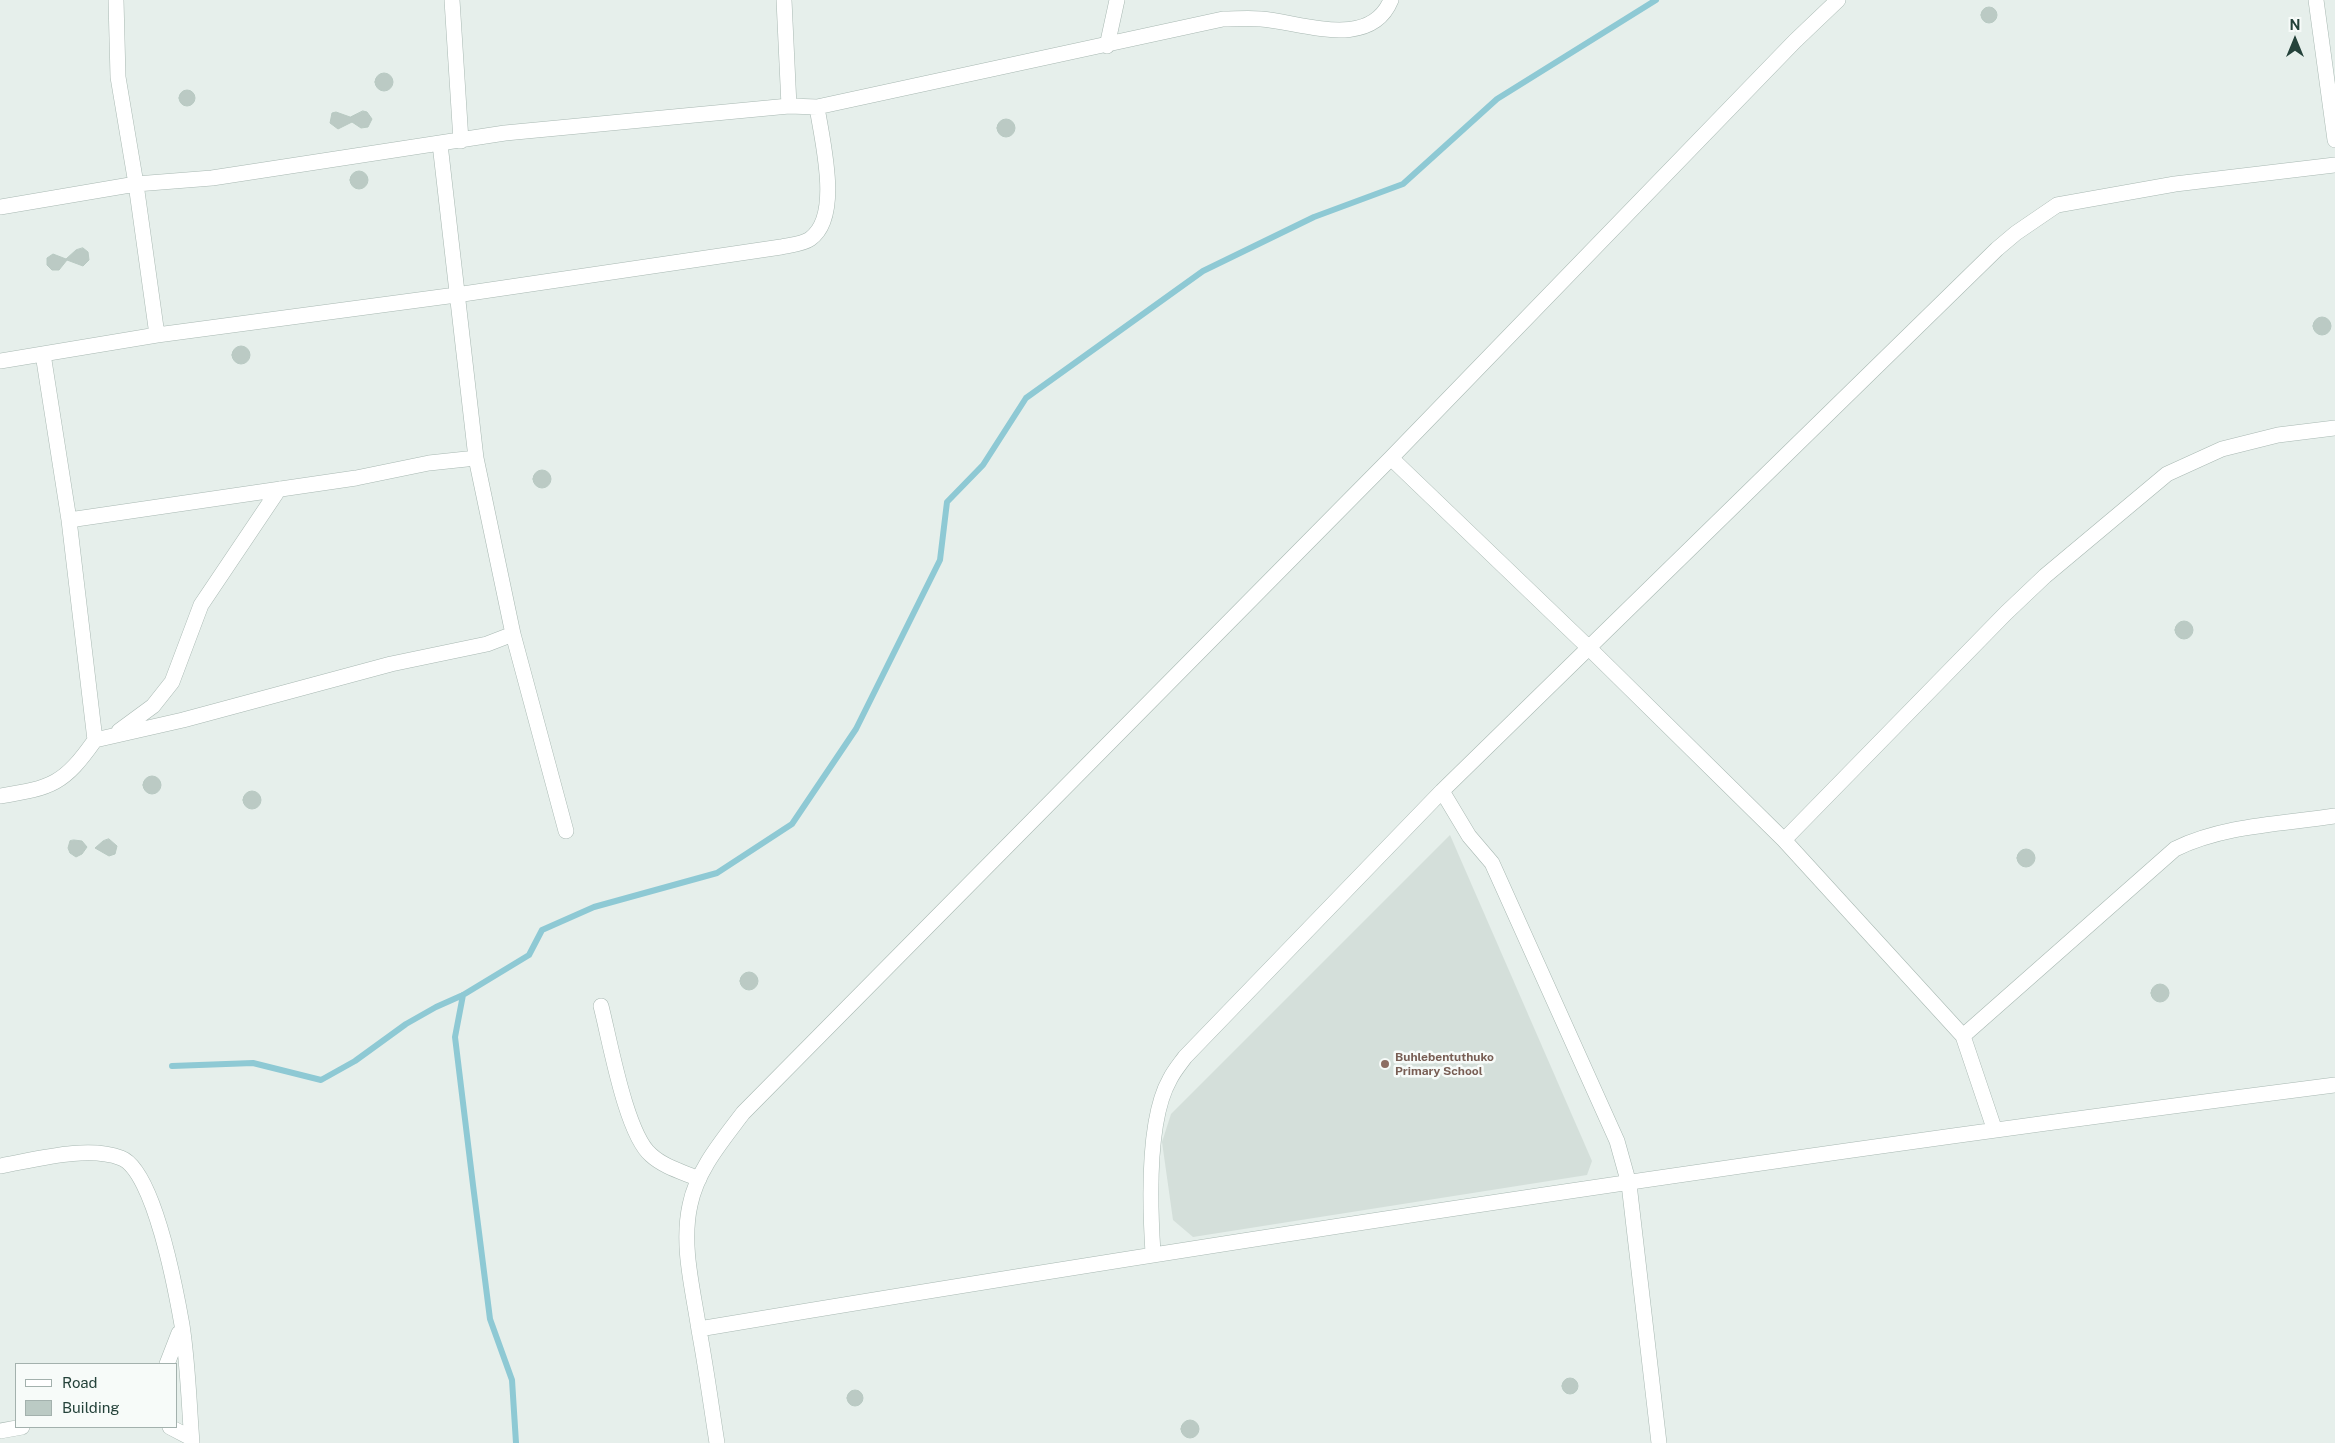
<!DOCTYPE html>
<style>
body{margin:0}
#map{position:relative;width:2335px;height:1443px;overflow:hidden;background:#e6efeb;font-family:"Public Sans",sans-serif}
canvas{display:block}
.legend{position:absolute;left:15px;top:1363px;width:162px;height:65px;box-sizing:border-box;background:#f7fbf9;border:1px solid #a3b1ad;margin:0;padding:6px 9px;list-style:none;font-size:15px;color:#24423a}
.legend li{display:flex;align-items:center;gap:10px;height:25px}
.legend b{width:25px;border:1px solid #a3b1ad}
.north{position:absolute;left:2270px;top:15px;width:50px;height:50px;-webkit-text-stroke:4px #f7fbf9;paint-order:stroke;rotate:0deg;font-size:14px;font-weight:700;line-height:20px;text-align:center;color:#24423a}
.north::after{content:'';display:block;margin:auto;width:18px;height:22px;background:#24423a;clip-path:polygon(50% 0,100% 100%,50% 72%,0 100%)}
</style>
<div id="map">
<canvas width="2335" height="1443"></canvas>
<ul class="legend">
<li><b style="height:6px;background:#fff"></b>Road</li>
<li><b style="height:14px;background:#bbcac4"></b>Building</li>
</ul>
<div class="north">N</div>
</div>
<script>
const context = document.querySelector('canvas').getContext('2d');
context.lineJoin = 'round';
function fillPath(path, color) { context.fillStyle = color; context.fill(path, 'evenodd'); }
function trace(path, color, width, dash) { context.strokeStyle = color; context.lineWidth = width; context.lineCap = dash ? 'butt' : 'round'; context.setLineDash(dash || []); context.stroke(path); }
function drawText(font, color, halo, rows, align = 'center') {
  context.font = font + ' "Public Sans",sans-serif'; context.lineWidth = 5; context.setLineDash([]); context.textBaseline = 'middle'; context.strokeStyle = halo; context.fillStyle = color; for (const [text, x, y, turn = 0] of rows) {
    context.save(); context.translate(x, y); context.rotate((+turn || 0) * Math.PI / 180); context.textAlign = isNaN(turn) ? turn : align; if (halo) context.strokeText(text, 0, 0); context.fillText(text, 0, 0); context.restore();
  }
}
const built = new Path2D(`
 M1450 835 1592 1161 1587 1175 1193 1237 1173 1220 1162 1142 1171 1114Z`);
const stream = new Path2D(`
 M463 995 455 1037 473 1185 490 1319 512 1380 516 1443
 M172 1066 253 1063 321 1080 355 1061 406 1024 436 1007 463 995 529 955 542 930 594 907 717 873 792 824 856 729 940 560 947 502 983 465 1026 398 1203 271 1314 217 1403 184 1497 99 1656 0`);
const building = new Path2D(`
 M1981 15a8 8 0 1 1 16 0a8 8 0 1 1-16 0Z
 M375 82a9 9 0 1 1 18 0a9 9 0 1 1-18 0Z
 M179 98a8 8 0 1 1 16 0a8 8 0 1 1-16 0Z
 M363 111 367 112 372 119 368 127 361 128 352 122 338 129 330 123 332 113 336 112 350 117Z
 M997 128a9 9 0 1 1 18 0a9 9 0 1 1-18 0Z
 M350 180a9 9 0 1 1 18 0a9 9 0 1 1-18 0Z
 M83 248 88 252 89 260 83 266 67 260 59 270H52L47 265V258L53 254 66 259 76 250Z
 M2313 326a9 9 0 1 1 18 0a9 9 0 1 1-18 0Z
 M232 355a9 9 0 1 1 18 0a9 9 0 1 1-18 0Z
 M533 479a9 9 0 1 1 18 0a9 9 0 1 1-18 0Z
 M2175 630a9 9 0 1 1 18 0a9 9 0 1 1-18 0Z
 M143 785a9 9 0 1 1 18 0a9 9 0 1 1-18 0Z
 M243 800a9 9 0 1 1 18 0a9 9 0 1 1-18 0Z
 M109 839 117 846 115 854 109 856 95 848 103 841Z
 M74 840 82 841 87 847 82 854 76 857 70 853 68 848 70 841Z
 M2017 858a9 9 0 1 1 18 0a9 9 0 1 1-18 0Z
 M740 981a9 9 0 1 1 18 0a9 9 0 1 1-18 0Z
 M2151 993a9 9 0 1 1 18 0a9 9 0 1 1-18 0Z
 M1562 1386a8 8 0 1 1 16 0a8 8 0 1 1-16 0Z
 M847 1398a8 8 0 1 1 16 0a8 8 0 1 1-16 0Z
 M1181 1429a9 9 0 1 1 18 0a9 9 0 1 1-18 0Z`);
const minor = new Path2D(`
 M116 0 118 77 136 184 157 335
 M452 0 461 141
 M784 0 789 106
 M2316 0 2335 140
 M1107 46 1117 0
 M0 207 136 184 212 178 505 133 789 106 817 107 1223 19C1235 19 1249 18 1261 19 1301 22 1370 51 1391 0
 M0 361 157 335 456 295 781 247C790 245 803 244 810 239 842 217 822 141 817 107
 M1391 458 1588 647 1784 840 1963 1036 1994 1128
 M69 520 356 478 429 463 476 458 440 144
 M513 634 566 831
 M119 731 153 706 172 682 201 605 279 489
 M95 740 183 720 391 664 487 644 513 634 476 458
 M1442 791 1469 836 1492 863 1617 1141 1629 1184 1659 1443
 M0 796C52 788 64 784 95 740L69 520 43 354
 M1784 840 2006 613 2045 576 2167 474 2222 449 2278 435 2335 428
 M601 1006C610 1041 626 1134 651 1155 664 1167 683 1172 699 1179
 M1963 1036 2175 849C2224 825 2282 824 2335 816
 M0 1166C35 1160 87 1145 121 1158 154 1170 176 1291 182 1325 188 1364 189 1404 192 1443
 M1153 1253C1150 1207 1147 1119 1170 1079 1174 1071 1180 1064 1185 1057L1442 791 1997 249 2016 233 2057 205 2175 184 2335 165
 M699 1329C1243 1238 1788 1155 2335 1085
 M167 1364 179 1333
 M170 1427 191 1438
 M0 1431 22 1427
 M717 1443C711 1405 706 1367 699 1330 693 1289 681 1246 690 1205 697 1170 722 1141 743 1113L1391 458 1795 41 1838 0`);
const markers = [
 [1385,1064,5,"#8d6e63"]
];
const educationNames = [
 ["Buhlebentuthuko",1395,1057],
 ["Primary School",1395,1071]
];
fillPath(built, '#d4dfda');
trace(stream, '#8ec9d4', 6);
fillPath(building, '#bbcac4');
trace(building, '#b8c9c2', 1);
trace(minor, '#a8b8b2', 16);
trace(minor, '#fff', 15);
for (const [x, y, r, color] of markers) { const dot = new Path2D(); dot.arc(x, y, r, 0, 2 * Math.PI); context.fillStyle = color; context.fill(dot); trace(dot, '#f7fbf9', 2); }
drawText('bold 12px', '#785e54', '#f7fbf9', educationNames, 'left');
</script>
